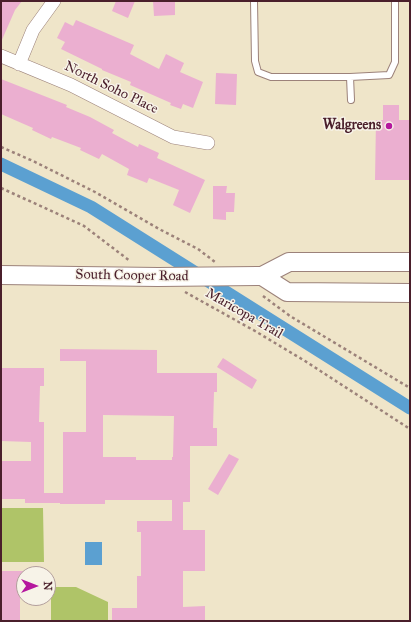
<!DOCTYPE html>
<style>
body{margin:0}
#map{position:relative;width:411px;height:622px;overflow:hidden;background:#efe5c9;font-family:"IM FELL Great Primer",serif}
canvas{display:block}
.frame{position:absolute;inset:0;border:2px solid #4a1f2b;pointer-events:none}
.north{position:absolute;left:16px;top:566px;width:40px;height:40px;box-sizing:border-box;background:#f7f3e8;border:1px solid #b29e9c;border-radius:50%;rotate:90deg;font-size:11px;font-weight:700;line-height:16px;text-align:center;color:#4a1f2b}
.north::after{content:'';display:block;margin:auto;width:14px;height:18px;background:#b5179e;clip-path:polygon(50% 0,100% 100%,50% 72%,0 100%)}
</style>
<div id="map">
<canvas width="411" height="622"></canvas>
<div class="frame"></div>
<div class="north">N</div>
</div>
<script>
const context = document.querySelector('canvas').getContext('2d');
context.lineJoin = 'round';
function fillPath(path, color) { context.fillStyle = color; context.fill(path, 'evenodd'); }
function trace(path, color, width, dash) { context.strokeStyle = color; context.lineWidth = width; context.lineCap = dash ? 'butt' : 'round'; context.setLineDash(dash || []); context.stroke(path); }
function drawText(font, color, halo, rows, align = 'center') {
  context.font = font + ' "IM FELL Great Primer",serif'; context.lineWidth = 3; context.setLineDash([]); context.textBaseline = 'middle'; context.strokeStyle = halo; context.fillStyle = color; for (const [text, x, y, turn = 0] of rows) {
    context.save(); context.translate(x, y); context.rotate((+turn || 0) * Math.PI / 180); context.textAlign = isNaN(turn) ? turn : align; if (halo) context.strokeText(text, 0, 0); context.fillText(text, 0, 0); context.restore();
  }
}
const green = new Path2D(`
 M1 508H43L44 562H1Z
 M51 587H76L108 602V621H51Z`);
const water = new Path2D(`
 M85 542H102V565H85Z`);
const canal = new Path2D(`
 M1 164 91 207 410 408`);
const building = new Path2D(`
 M1 1H22L15 10 1 42Z
 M116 1H135L128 18 112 11Z
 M153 1H175V15L154 16Z
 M76 20 134 45 130 54 159 69 166 54 184 63 180 72 203 82 193 108 183 104 181 109 170 105 171 103 130 85 131 82 102 70V69L61 49 65 42 57 38 65 22 73 26Z
 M216 73 237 74 236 105 215 104Z
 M1 79 67 105 66 107 90 117 114 130 112 133 138 147 139 144 159 153 157 158 205 180 190 213 173 205 179 190 149 178 147 183 127 175 129 169 102 154 99 159 80 150 81 148 52 137 51 139 32 130 33 128 1 114Z
 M383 105H399V120H410V180H375L376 120H383Z
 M213 186H227L226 193H235L234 212H226V220L213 219Z
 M60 349 157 350V373H217V392H214L213 428H217V446H190V502H183V530H205V571H183V607L205 606V621H112V608H137V576H141V532H137V521H172V500H105V504H60V503H25V499H1V461H31V442L1 441V368H44V386H40L39 422H44V493H63V432H86V361H60ZM103 415 174 416 173 457H172V460H136V457H103Z
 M223 358 257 380 252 389 217 367Z
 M229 454 239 459 218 495 208 489Z
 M1 571H24L23 588H20V621H1Z`);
const path = new Path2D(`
 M1 147 33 161 95 192 161 230 198 249 215 262
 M1 188 84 226 130 261
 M185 292 255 331 305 361 410 429
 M263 296 290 316 410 388`);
const service = new Path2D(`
 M254 1 255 61 258 72 271 77H350
 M351 100 350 77 389 75 395 62V1`);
const minor = new Path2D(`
 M1 56 71 85 173 137 208 143
 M19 64 33 30 54 1`);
const secondary = new Path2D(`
 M1 275 158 277 258 276H262L289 262H410
 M262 276 287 292 410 293`);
const markers = [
 [389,126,4,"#b5179e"]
];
const streetNames = [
 ["North Soho Place",111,88,26],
 ["South Cooper Road",132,276,1],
 ["Maricopa Trail",244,314,30]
];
const poiNames = [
 ["Walgreens",381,126]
];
fillPath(green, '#afc468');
fillPath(water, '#5ba0d1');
trace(canal, '#5ba0d1', 13);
fillPath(building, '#ebafd0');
trace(service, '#9c827a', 8);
trace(minor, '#9c827a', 14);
trace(secondary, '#9c827a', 20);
trace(path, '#9c827a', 2.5, [3, 3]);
trace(service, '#fff', 6);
trace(minor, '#fff', 13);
trace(secondary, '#fff', 18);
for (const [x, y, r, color] of markers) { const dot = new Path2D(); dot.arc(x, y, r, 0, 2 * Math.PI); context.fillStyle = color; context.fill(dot); trace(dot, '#f7f3e8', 1.5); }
drawText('14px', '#4a1f2b', '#f7f3e8', streetNames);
drawText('bold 14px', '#4a1f2b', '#f7f3e8', poiNames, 'right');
</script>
